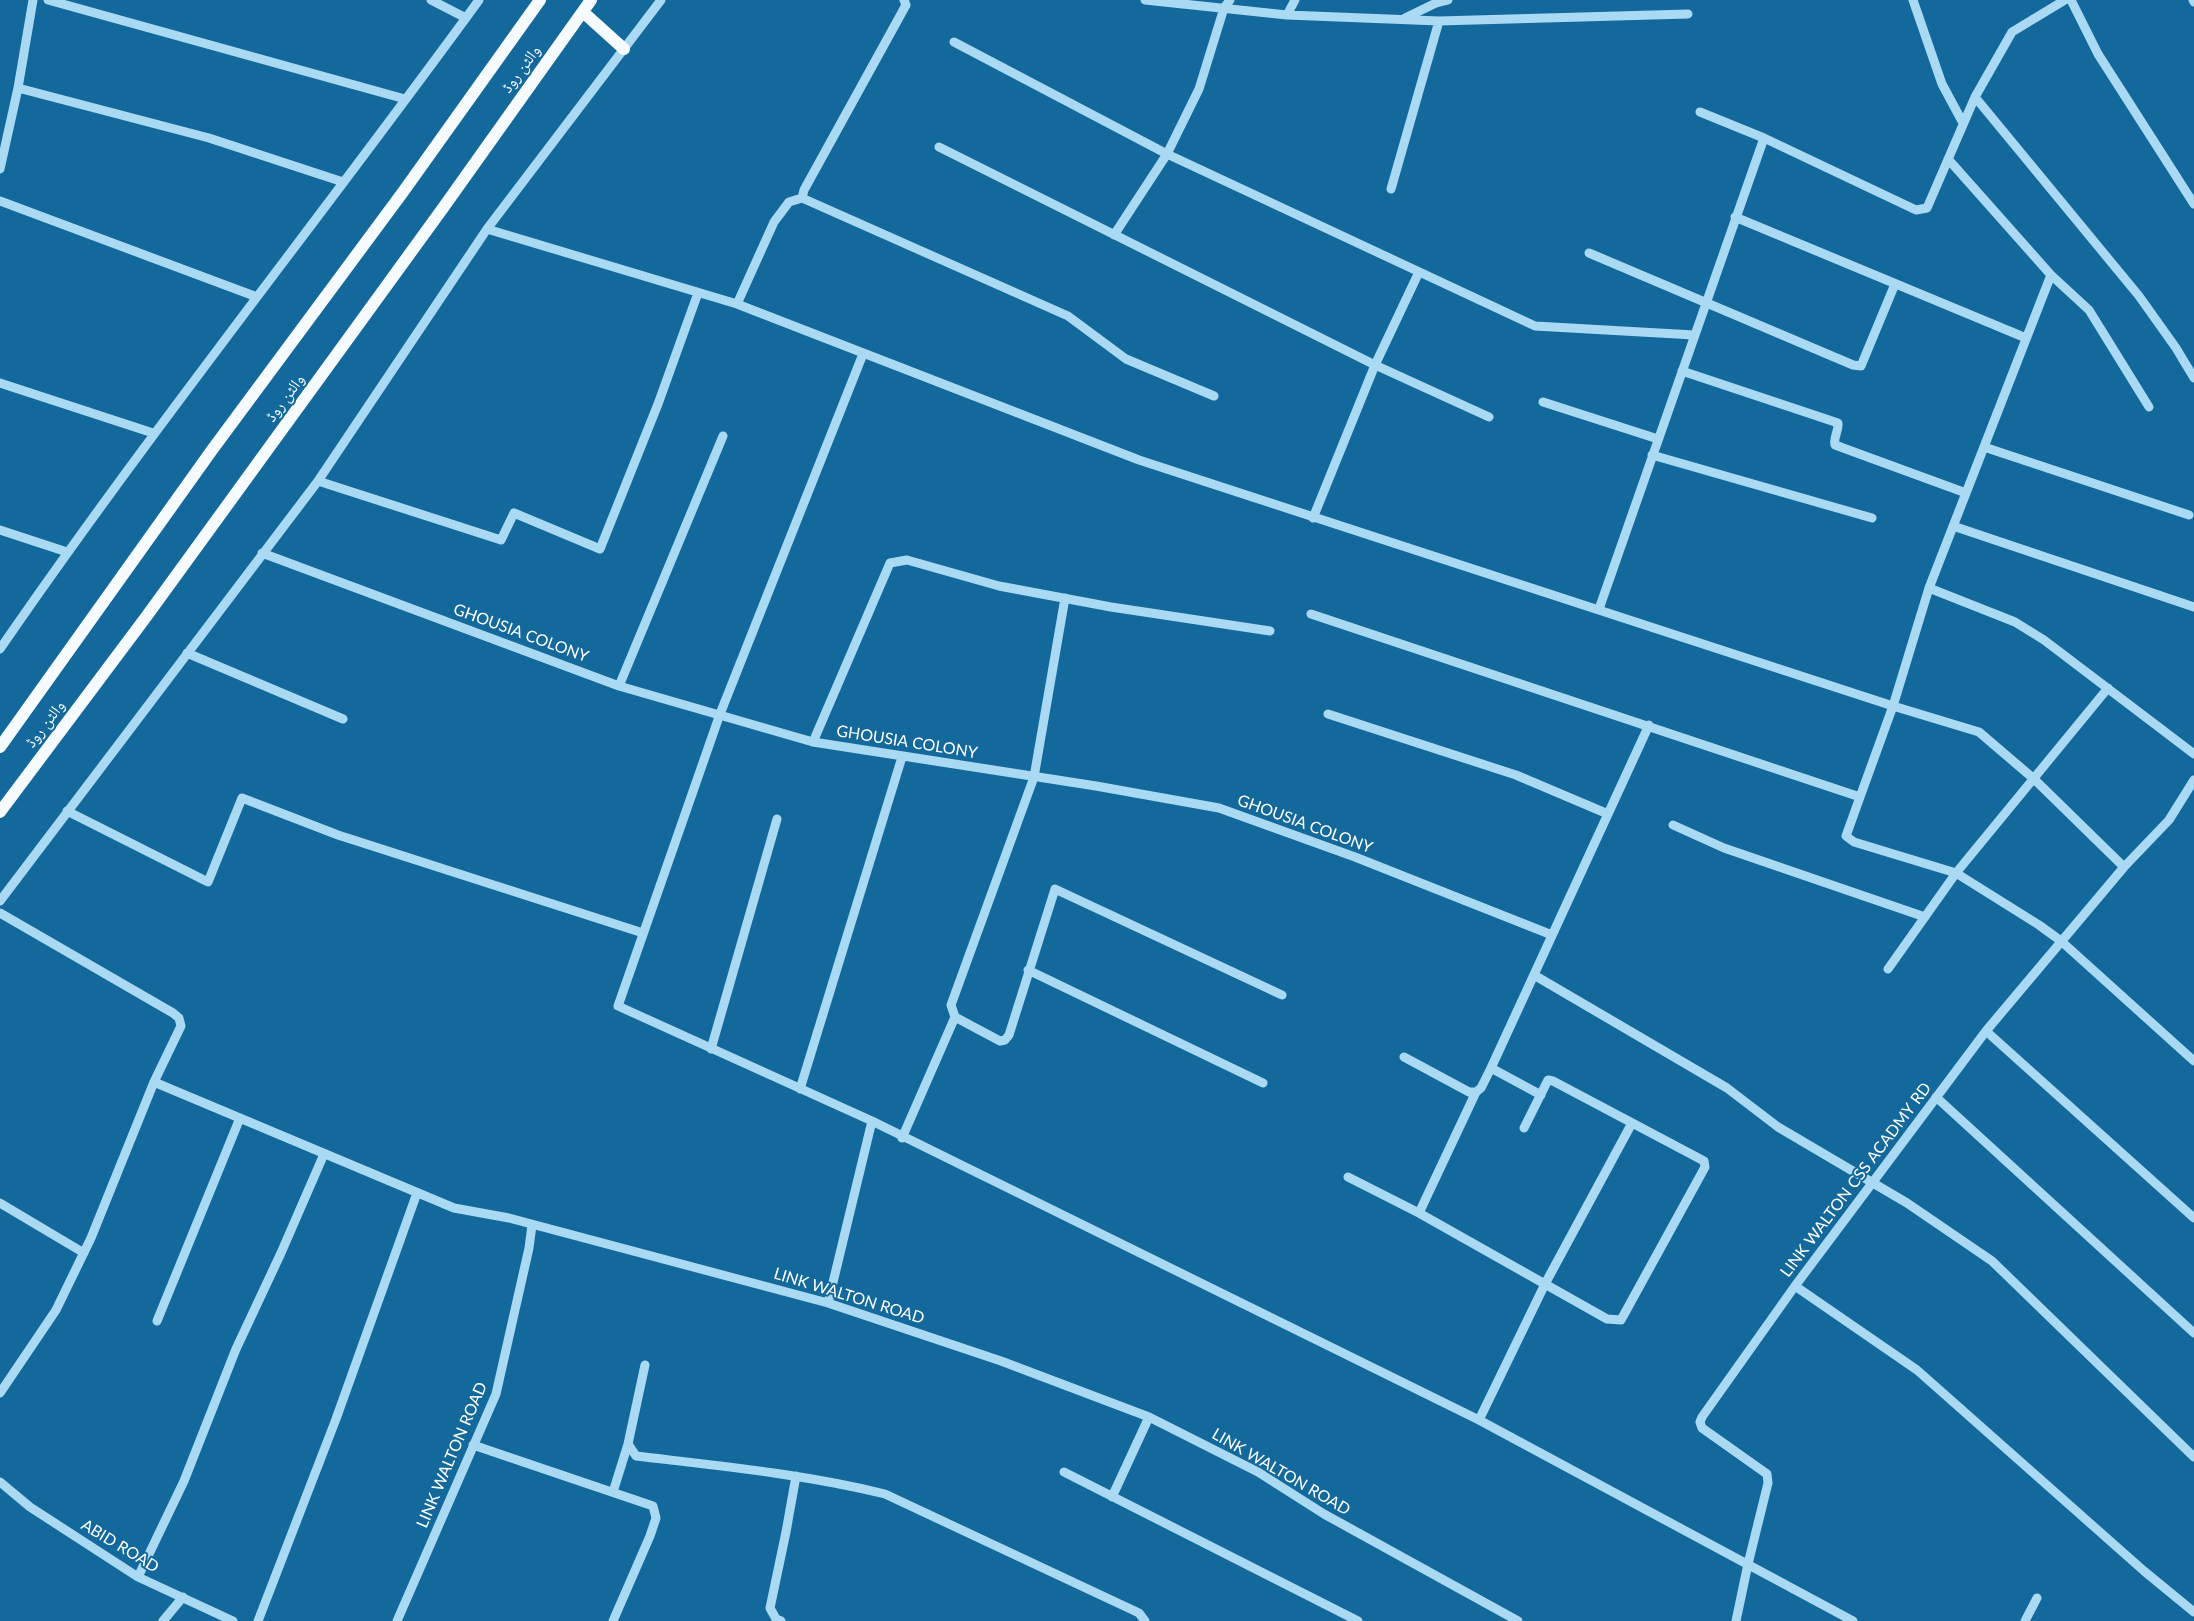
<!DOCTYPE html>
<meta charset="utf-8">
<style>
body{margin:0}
canvas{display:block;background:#14699c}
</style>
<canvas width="2194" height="1621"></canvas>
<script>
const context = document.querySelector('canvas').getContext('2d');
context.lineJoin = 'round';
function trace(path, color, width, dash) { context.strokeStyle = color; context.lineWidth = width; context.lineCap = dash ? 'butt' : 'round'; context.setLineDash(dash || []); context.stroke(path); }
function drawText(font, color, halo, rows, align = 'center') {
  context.font = font + ' Lato,"Noto Naskh Arabic",sans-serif'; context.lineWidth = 4; context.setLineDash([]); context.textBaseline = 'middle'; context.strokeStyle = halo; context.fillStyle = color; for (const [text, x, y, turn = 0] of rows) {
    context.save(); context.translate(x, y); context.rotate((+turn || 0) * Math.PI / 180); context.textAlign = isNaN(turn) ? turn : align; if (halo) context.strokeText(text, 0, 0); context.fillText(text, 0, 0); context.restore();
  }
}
const minor = new Path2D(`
 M48 0 405 99
 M431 0 466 18
 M1145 0 1287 15 1439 21 1688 14
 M1913 0 1942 84 1963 123
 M2071 0 2098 54 2194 204
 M2193 0 2194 2
 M1287 15 1295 0
 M1405 18 1436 3 1448 0
 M954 42 1167 154 1535 326 1694 335
 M18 88 209 138 343 182
 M1975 97 2139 296 2176 348 2194 378
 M1700 112 1764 138 1916 210 1927 208 1975 97 2012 32 2065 0
 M939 147 1375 365 1489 417
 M0 169 18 88 33 0
 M1391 189 1439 21
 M802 198 804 190 906 5 904 0
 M0 201 257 297
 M1735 217 2026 338
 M487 229 737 304 1139 460 1893 706 1979 732 2034 779 2124 867
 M1114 235 1167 154 1199 89 1224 8 1230 0
 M1589 253 1853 365 1861 366 1895 284
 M2051 275 2089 310 2149 407
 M737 304 774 222 789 202 802 198 1068 316 1126 359 1214 396
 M863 354 720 714 618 1006 872 1121 1479 1420 1853 1621
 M1682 371 1838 423C1839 431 1833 437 1835 445L1966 493
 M0 383 153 433
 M1543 402 1658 439
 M1984 447 2189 515
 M1652 455 1872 518
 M318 481 501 540 514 513 600 549 658 404 698 293
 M1313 518 1375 365 1419 272
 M1953 526 2194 607
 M0 530 67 552
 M262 553 619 686 813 742 1096 786 1219 808 1355 857 1552 935
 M1929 588 2015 622 2044 640 2194 754
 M1065 598 1034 777 951 1005 955 1017 1000 1041 1005 1040 1009 1035 1055 889 1282 995
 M1599 609 1764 138
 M1311 614 1860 797 1846 836 1854 842 1956 873 2039 925 2061 941 2194 1061
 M0 649C153 427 321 217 479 0
 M187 653 343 719
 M619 686 723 436
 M1328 714 1516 775 1608 814
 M813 742 890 563 907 560 999 586 1111 607 1270 631
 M1860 797 1893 706 1929 588 2051 275 1948 159
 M67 811 208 882 242 798 338 835 643 933
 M1673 825 1724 848 1925 917
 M0 901 318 481 487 229 661 0
 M0 913 173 1013 179 1018 181 1026 154 1082 91 1238 56 1310 0 1393
 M1888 969 1956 873 2108 688
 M1028 970 1263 1083
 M1534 975 1727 1088 1778 1127 1907 1203 1992 1261 2194 1457
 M1986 1031 2194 1218
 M711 1049 777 819
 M1404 1057 1469 1092H1476L1481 1088 1491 1068
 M154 1082 454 1208 509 1218 828 1303 1001 1361 1149 1417 1258 1472 1324 1514 1518 1621
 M800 1089 902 757
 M1541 1095 1491 1068 1649 725
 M1936 1097 2194 1333
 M902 1138 955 1017
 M1348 1177 1419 1213 1607 1319 1621 1320 1705 1167 1704 1161 1553 1081 1548 1080 1524 1128
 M0 1203 84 1253
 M1419 1213 1476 1092
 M1795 1286 1917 1370 2144 1571 2194 1612
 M828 1303 872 1121
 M157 1321 240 1118
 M645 1365 628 1444 636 1456C720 1466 804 1474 885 1494L1139 1613 1145 1621
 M1479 1420 1545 1284 1632 1123
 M473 1445 653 1506 656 1518 650 1536 613 1621
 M1064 1472 1358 1621
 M0 1482 30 1507 138 1577 233 1621
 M613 1492 628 1444
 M1112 1497 1149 1417
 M138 1577 184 1481 236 1349 281 1253 324 1154
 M163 1621 183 1597
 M258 1621 336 1419 417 1193
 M397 1621 496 1394 529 1248 532 1225
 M781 1621 776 1619 770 1608 786 1532 796 1476
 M1736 1621 1748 1564 1768 1483 1767 1474 1702 1428 1700 1422 1702 1417 1795 1286 1986 1031 2124 867 2169 820 2194 780
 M2025 1621 2037 1598`);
const major = new Path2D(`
 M583 12 624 49
 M0 747 212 450 403 192 540 0
 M0 812 146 617 443 208 591 0`);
const streetNames = [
 ["والٹن روڈ",521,69,-54],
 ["والٹن روڈ",285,398,-54],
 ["GHOUSIA COLONY",521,633,20],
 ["والٹن روڈ",45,724,-53],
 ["GHOUSIA COLONY",907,742,9],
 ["GHOUSIA COLONY",1305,824,20],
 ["LINK WALTON CSS ACADMY RD",1856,1180,-53],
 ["LINK WALTON ROAD",849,1296,17],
 ["LINK WALTON ROAD",452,1455,-67],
 ["LINK WALTON ROAD",1281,1472,30],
 ["ABID ROAD",120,1546,31]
];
trace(minor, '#aad9f3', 9);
trace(major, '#f6fbff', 12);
drawText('16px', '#fff', '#14699c', streetNames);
</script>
